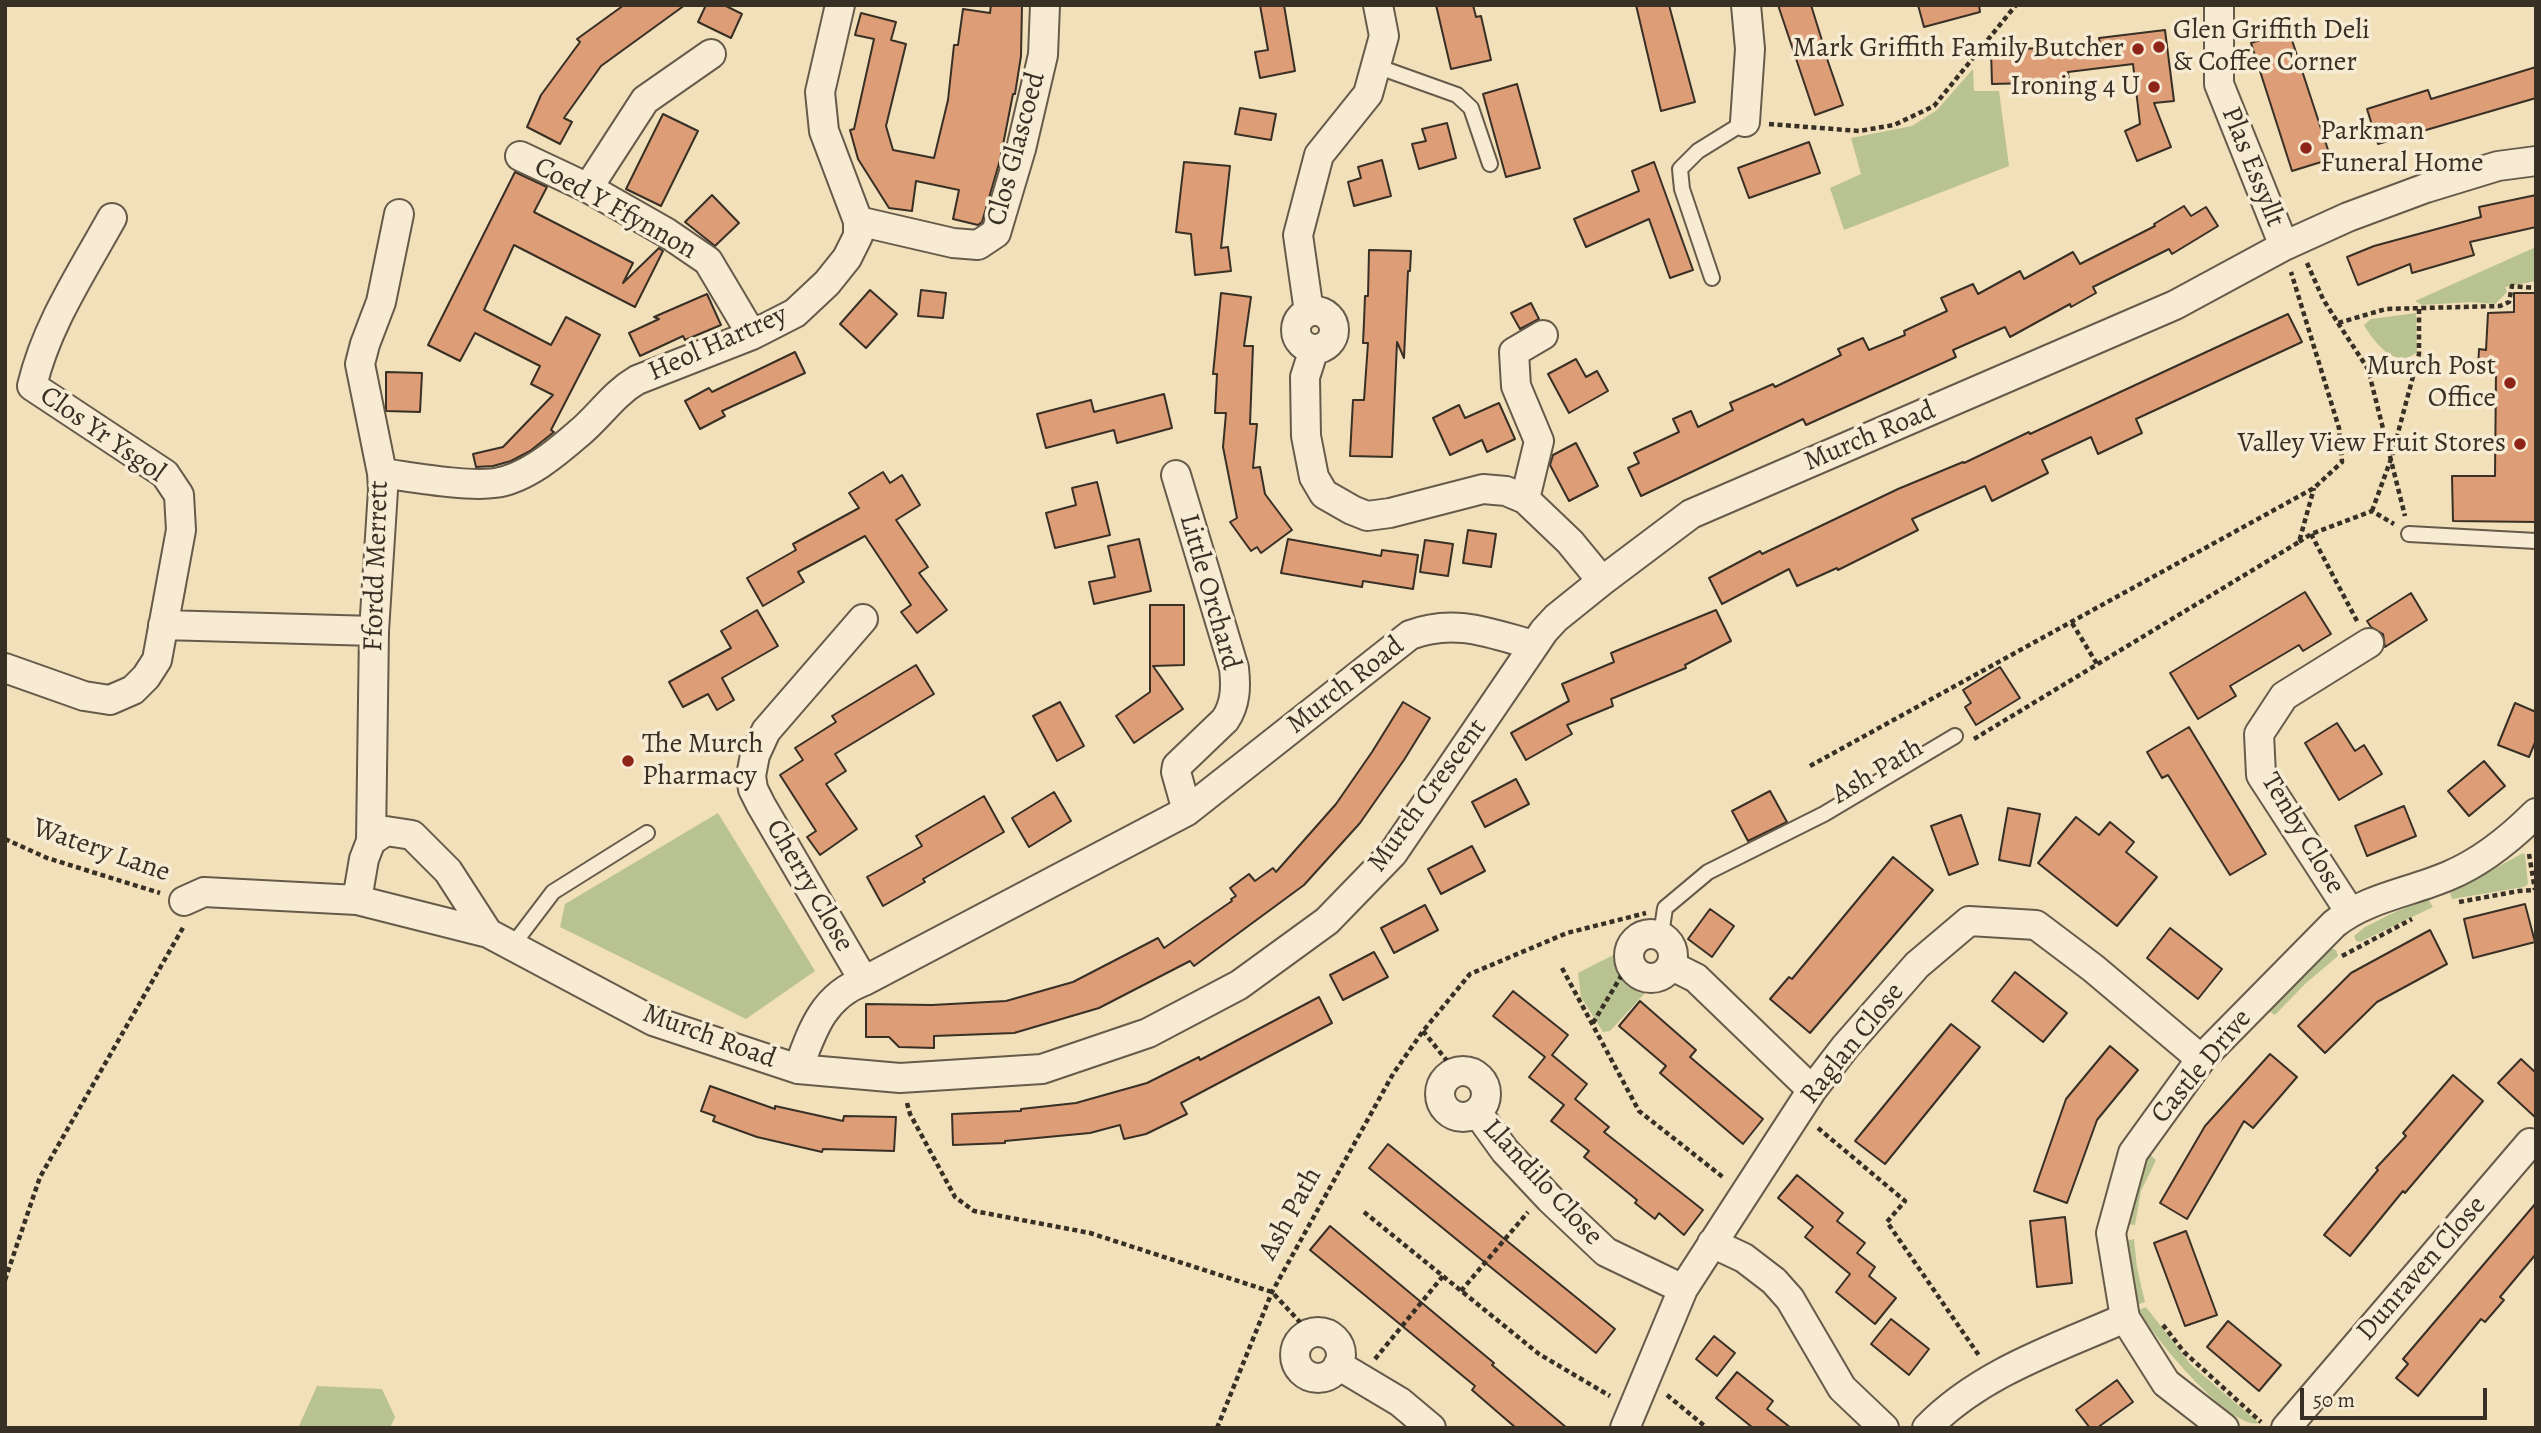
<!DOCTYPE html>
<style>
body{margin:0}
#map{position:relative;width:2541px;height:1433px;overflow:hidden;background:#f2e0bb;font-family:Alegreya,serif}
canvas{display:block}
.frame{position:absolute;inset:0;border:7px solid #382f25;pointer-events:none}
.scale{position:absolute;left:2300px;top:1388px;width:187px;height:32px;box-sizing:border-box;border:4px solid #382f25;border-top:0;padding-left:9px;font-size:21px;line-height:24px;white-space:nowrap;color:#382f25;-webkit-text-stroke:5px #f7ebd3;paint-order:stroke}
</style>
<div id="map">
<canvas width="2541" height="1433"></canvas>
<div class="frame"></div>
<div class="scale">50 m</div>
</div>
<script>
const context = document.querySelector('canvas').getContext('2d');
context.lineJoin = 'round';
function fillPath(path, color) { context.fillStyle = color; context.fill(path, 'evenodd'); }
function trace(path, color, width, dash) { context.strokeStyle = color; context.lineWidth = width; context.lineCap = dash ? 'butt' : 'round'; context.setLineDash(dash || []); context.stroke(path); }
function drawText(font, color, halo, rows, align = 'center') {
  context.font = font + ' Alegreya,serif'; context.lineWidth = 7; context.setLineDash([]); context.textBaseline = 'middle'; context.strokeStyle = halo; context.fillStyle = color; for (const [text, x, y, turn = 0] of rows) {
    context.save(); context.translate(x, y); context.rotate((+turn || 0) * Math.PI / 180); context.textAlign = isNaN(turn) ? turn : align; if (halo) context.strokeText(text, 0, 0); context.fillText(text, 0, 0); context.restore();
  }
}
const green = new Path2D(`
 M1973 69 1974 91H1999L2009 166 1844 230 1830 188 1861 174 1851 138 1912 126 1937 110Z
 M2536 247V281L2505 287 2507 292 2495 304 2471 302 2422 305 2415 301Z
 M2416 313 2417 352C2396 371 2374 342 2364 325L2371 319Z
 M718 813 815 971 746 1019 560 927 565 904Z
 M2523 853 2525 855 2528 884 2524 887 2452 899 2450 893Z
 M2428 899 2433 907 2360 942 2356 941 2354 936 2365 927 2395 912Z
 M2331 948 2336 950 2338 956 2305 984 2275 1015 2269 1011V1009Z
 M1623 950 1619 964C1624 977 1631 989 1647 991L1610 1031 1603 1032 1581 997 1578 973Z
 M2149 1154 2156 1160 2141 1191 2135 1225 2127 1224 2143 1163Z
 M2134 1239 2137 1268 2145 1302 2137 1305 2134 1296 2125 1241Z
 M2146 1307 2191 1365 2259 1423C2231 1431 2151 1335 2139 1310Z
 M317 1386 382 1389 395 1417 390 1428H298Z`);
const building = new Path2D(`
 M624 5H685L601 66 564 118 572 122 560 144 527 127 541 95 580 42 577 39Z
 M706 5H724L742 14 731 38 698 22Z
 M991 5H1022L1021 56 1015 94H1013L1000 160 982 222 978 225 953 219 959 190 916 181 912 211 889 208 858 159 850 130 854 129 874 39 855 35 861 13 896 22 891 40 906 44 886 126 893 150 934 158 948 100 954 45H958L963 9 990 13Z
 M1260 5H1284L1295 71 1260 78 1255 52 1268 50Z
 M1436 5H1473L1476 17 1481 16 1491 60 1451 69Z
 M1636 5H1669L1695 102 1661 111Z
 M1778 5H1811L1824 47H1823L1843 105 1815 115Z
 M1918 5H1979L1980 12 1924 27Z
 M2165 30 2174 101 2154 103 2171 147 2137 161 2125 131 2140 124 2133 64 2068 72 2069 82 1992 84 1991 50 2100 46 2099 38Z
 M2289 31 2331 159 2292 171 2251 43Z
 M2536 67V98L2378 144 2367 109 2428 90 2431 99Z
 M1517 84 1540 168 1506 177 1483 94Z
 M1240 108 1276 114 1271 140 1235 134Z
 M663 114 698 131 661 206 626 189Z
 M1447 123 1456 158 1419 169 1412 144 1426 141 1422 129Z
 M1809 142 1820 173 1749 198 1738 168Z
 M1382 160 1391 196 1354 206 1348 182 1361 178 1358 167Z
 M1184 162 1230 166 1221 248 1228 247 1231 271 1195 275 1191 234 1176 232Z
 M1654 162 1693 270 1670 278 1649 219 1586 247 1574 219 1639 191 1632 171Z
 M515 172 547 187 534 212 633 263 623 283 659 248 663 251 635 307 514 245 484 310 551 345 566 317 600 335 551 430 554 432 530 451 511 461 493 466 476 467 473 454 503 447 553 395 531 384 540 366 475 333 460 361 428 345Z
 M712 195 739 223 715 246 685 222Z
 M2536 195V227L2470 242 2474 255 2412 273 2410 264 2358 285 2347 257 2374 246 2481 217 2479 207Z
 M2184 206 2191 216 2206 207 2218 226 2172 254 2169 249 2093 287 2096 293 2071 307 2070 304 2010 337 2005 327 1953 350 1956 357 1806 425 1803 419 1641 496 1628 468 1639 463 1634 453 1679 432 1673 419 1691 411 1698 427 1733 410 1730 403 1773 384 1775 387 1841 355 1838 349 1863 338 1869 350 1905 335 1904 331 1947 311 1941 298 1973 284 1978 294 2020 271 2024 279 2073 252 2080 264 2155 226 2154 224Z
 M1369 250 1411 251 1410 271H1408L1404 358 1397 342 1392 457 1350 456 1353 400H1364L1368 343H1363L1364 322 1365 296H1368Z
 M870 290 897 314 866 348 840 324Z
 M921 290 946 293 943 318 918 316Z
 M1221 293 1251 297 1244 346H1253L1250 424H1257L1253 468 1260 467 1265 494 1292 530 1261 553 1257 547 1251 551 1230 522 1237 518 1223 447 1226 413H1215L1217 374H1213Z
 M2514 293H2536V522L2453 521 2452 476H2495L2496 370H2478L2479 349 2486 350 2488 313 2514 312Z
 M707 294 721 325 685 340 683 336 640 356 629 333 659 319 654 317Z
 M1531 303 1539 319 1520 329 1511 313Z
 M2288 314 2302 342 2136 419 2142 433 2098 454 2091 437 2042 460 2048 473 1992 501 1985 486 1912 519 1918 530 1838 570 1837 568 1797 586 1789 569 1722 604 1709 578 1760 551 1762 554 1898 489 1963 462 1964 463 2029 432 2030 434Z
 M795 352 805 373 722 411 725 416 700 429 685 401 709 388 712 392Z
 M1576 359 1586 377 1597 371 1608 391 1569 413 1548 374Z
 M386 372 422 373 420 412 386 411Z
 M1164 394 1172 428 1117 443 1114 430 1046 448 1037 414 1091 400 1094 412Z
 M1499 403 1515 439 1487 452 1482 440 1450 455 1433 418 1459 405 1465 418Z
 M1576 443 1598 486 1569 501 1550 465 1553 455Z
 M883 472 890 483 902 475 920 505 896 520 928 567 919 573 947 610 917 633 901 612 911 605 865 536 798 572 804 582 763 606 747 578 796 550 793 544 859 508 849 493Z
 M1097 482 1110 535 1055 548 1046 513 1076 505 1072 488Z
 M1468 530 1496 534 1491 567 1463 563Z
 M1139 539 1151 591 1094 604 1089 582 1115 577 1108 546Z
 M1288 539 1381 556 1382 550 1418 555 1413 589 1363 581 1362 587 1281 573Z
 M1425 540 1453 544 1448 576 1420 572Z
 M2305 592 2331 634 2303 651 2299 645 2230 686 2236 696 2198 719 2170 673Z
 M2411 593 2427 620 2385 647 2383 634 2371 627 2367 621Z
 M1150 605H1184V665L1153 666 1183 709 1134 743 1116 716 1150 692Z
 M757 610 778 646 722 678 734 700 717 710 708 694 683 707 669 682 731 648 721 631Z
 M1716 610 1731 641 1685 665 1686 668 1611 699 1613 706 1567 725 1572 734 1526 760 1511 733 1569 701 1562 684 1614 662 1611 653Z
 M916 665 934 694 835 754 846 771 826 784 857 829 820 855 807 837 816 831 780 775 803 760 795 748 836 722 832 716Z
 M2000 667 2020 698 1976 725 1965 707 1971 703 1963 690Z
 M1060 702 1084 746 1057 761 1033 716Z
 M1403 702 1430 718 1404 760 1360 823 1304 885 1194 966 1190 961 1099 1008 1014 1033 934 1036V1048L899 1047 889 1037H866V1004L932 1005 1006 1001 1073 982 1158 938 1164 948 1232 901 1231 899 1236 896 1230 888 1249 874 1255 881 1273 868 1276 872 1336 804 1372 752Z
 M2515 703 2536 712V740L2529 757 2498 745Z
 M2337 723 2355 751 2364 745 2382 774 2339 800 2305 743Z
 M2189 727 2266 854 2230 875 2168 775 2162 778 2147 752Z
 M2484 761 2505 786 2469 816 2448 791Z
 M1516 779 1529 804 1485 827 1472 802Z
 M1770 791 1787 822 1748 841 1732 811Z
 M1054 792 1071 821 1029 847 1012 818Z
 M984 796 1004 832 923 879 925 882 883 906 867 877 922 846 916 836Z
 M2404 806 2416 836 2367 856 2355 826Z
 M2008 808 2040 814 2030 866 1999 860Z
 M1961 815 1978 864 1949 875 1931 826Z
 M2076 817 2099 835 2110 822 2134 842 2126 852 2157 877 2117 926 2038 863Z
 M1472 846 1485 871 1441 894 1428 869Z
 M1893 857 1933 890 1810 1033 1770 999 1789 977 1792 979Z
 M2525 904 2535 942 2473 958 2464 919Z
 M1425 905 1438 930 1394 953 1381 928Z
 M1710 909 1734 926 1712 957 1688 939Z
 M2170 928 2222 969 2198 999 2147 958Z
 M2430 930 2447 964 2377 1002 2325 1053 2298 1026 2351 973Z
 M1374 952 1388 977 1343 1000 1330 975Z
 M2015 972 2067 1013 2043 1042 1992 1001Z
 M1513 991 1568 1035 1552 1055 1587 1084 1575 1099 1609 1127 1604 1132 1703 1210 1684 1235 1659 1213 1655 1219 1635 1203 1637 1200 1584 1157 1589 1151 1551 1121 1564 1105 1529 1077 1545 1057 1493 1016Z
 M1319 997 1332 1023 1181 1103 1187 1114 1146 1134 1124 1139 1120 1125 1090 1133 1005 1141V1143L953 1145 952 1114 1021 1111V1109L1076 1103 1147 1083 1199 1057 1200 1060Z
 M1640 1001 1696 1050 1690 1057 1763 1119 1743 1144 1660 1073 1666 1066 1619 1026Z
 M1951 1024 1980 1047 1885 1164 1855 1141Z
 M2110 1046 2138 1070 2097 1120 2067 1203 2034 1191 2066 1099Z
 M2270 1054 2297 1077 2253 1128 2244 1121 2187 1219 2160 1203 2205 1126Z
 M2521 1059 2536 1073V1118L2498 1083Z
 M2453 1075 2483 1101 2405 1193 2403 1191 2350 1256 2324 1235 2378 1170 2376 1168 2406 1136 2403 1133Z
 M710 1086 775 1109V1106L843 1121 844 1116 896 1117 894 1151 823 1149 822 1152 757 1137 713 1121 715 1116 701 1111Z
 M1388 1144 1615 1329 1596 1353 1369 1168Z
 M1797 1175 1843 1213 1837 1221 1865 1243 1857 1253 1875 1267 1869 1276 1896 1298 1875 1324 1836 1292 1850 1274 1805 1237 1813 1227 1778 1198Z
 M2536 1203V1254L2500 1297 2504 1300 2485 1322 2481 1319 2418 1396 2396 1378 2408 1364 2403 1359Z
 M2065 1217 2072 1283 2037 1287 2030 1221Z
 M1330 1226 1494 1363 1492 1365 1567 1428H1516L1472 1390 1475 1386 1310 1250Z
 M2186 1231 2217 1315 2185 1326 2154 1243Z
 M1891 1319 1929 1349 1909 1375 1871 1344Z
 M2228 1321 2281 1365 2259 1391 2207 1347Z
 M1714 1336 1735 1353 1717 1376 1696 1359Z
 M1737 1372 1773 1401 1767 1409 1791 1428H1753L1716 1398Z
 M2117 1380 2133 1402 2097 1428H2090L2076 1410Z`);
const path = new Path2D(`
 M1769 124 1859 131 1894 125 1934 106 2016 5
 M2307 263 2323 299 2338 323 2386 309 2500 306 2509 302 2512 286 2536 288
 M2338 323 2368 369 2405 516
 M2372 511 2391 459 2419 354V308
 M2311 534 2357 621
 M2299 542 2311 534 2372 511 2394 524
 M2072 623 2097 664
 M1974 739 2299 542 2314 488
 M1810 766 2314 488 2342 462 2339 428 2291 272
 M5 839 47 858 160 893
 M2529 854 2535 890
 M2459 902 2519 891 2535 890
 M2342 956 2412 919
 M1562 968 1639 1111 1724 1178
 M1593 1023 1629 963
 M1423 1031 1456 1072
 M907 1103 910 1114 955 1197 974 1211 1090 1233 1272 1292 1311 1334
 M1818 1128 1905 1201 1887 1222 1980 1357
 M1364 1212 1539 1354 1610 1396
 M5 1280 40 1177 184 926
 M1461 1291 1528 1212
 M2163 1325 2184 1352 2261 1422
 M1375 1359 1443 1276
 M1667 1395 1707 1428
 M1217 1428 1272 1292 1393 1074 1423 1031 1470 974 1567 933 1646 913`);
const lane = new Path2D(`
 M1376 66 1457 95 1471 108 1490 164
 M1712 278 1682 189 1680 169 1698 151 1745 122
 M2409 534 2536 541
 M1661 935 1665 908 1708 872 1824 814 1955 736
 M512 946 553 892 647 833`);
const street = new Path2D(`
 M2219 5V84L2284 246
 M1745 122 1750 49 1746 5
 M520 156 588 188 667 233 708 261 752 335
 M588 188 645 100 711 54
 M858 221 953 243 978 245 996 233 1021 149 1043 55 1045 5
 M1296 330a19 19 0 1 1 38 0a19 19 0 1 1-38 0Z
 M1309 312 1298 235 1319 155 1368 94 1384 36 1378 5
 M1314 349 1305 377 1306 436 1314 477 1324 494 1352 510 1367 516 1390 513 1483 489 1506 491 1525 499 1570 542 1602 581
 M382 473C412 477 466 487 495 483 525 479 555 454 578 434 599 417 613 394 637 380L752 335 795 313 827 283 847 258 858 236V221L824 131 820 92 840 5
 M1176 475 1234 668C1236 686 1236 704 1225 720L1177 766 1176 772 1187 811
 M1525 499 1539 441 1516 386 1514 352 1543 335
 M863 619 766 731 755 755 751 776 753 789 761 805 864 981
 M163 625 374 631
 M5 668 84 696 110 700 133 690 146 677 157 660 181 530 179 495 165 474 32 386C46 326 82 272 112 218
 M371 841 374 631 383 490 382 473 360 364 365 344 381 302 399 214
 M357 900 364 859 371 841 386 831 412 835 448 871 488 933
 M184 901 204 892 357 900 488 933 653 1021 798 1069 900 1078 1042 1069 1148 1033 1239 985 1327 921 1393 853 1544 631 1556 618 1602 581 1691 514 2175 305 2284 246 2348 217 2426 188 2498 166 2536 161
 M2350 912 2261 775 2259 734 2284 696 2369 643
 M1629 956a22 22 0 1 1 44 0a22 22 0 1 1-44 0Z
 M1672 966 1696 978 1812 1090
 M798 1069C812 1031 823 996 864 981L1187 811 1410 635C1454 618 1490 633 1533 645
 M1440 1094a23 23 0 1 1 46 0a23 23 0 1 1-46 0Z
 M1477 1112 1505 1151 1550 1199 1606 1252 1683 1289
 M1712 1243 1744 1258 1774 1281 1790 1299 1842 1388 1884 1428
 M1295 1355a23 23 0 1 1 46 0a23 23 0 1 1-46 0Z
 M1338 1365 1400 1402 1431 1428
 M1625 1428 1683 1289 1812 1090 1845 1047 1917 965 1969 921 2036 925 2093 968 2201 1059
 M1927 1428C1980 1373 2057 1348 2125 1318
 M2224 1428 2166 1383 2125 1318 2111 1233 2133 1153 2201 1059 2334 924C2366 898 2411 892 2448 876 2482 862 2511 838 2536 813
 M2286 1428 2530 1143`);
const markers = [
 [2159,47,7,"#8f2418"],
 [2138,49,7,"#8f2418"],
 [2154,87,7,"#8f2418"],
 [2306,148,7,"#8f2418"],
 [2510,383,7,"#8f2418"],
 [2520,444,7,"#8f2418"],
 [628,761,7,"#8f2418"]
];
const poiNames = [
 ["Glen Griffith Deli",2173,31,"left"],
 ["& Coffee Corner",2173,63,"left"],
 ["Mark Griffith Family Butcher",2124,49],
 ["Ironing 4 U",2140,87],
 ["Parkman",2320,132,"left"],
 ["Funeral Home",2320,164,"left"],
 ["Murch Post",2496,367],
 ["Office",2496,399],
 ["Valley View Fruit Stores",2506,444],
 ["The Murch",642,745,"left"],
 ["Pharmacy",642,777,"left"]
];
const streetNames = [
 ["Clos Glascoed",1017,149,-75],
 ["Plas Essyllt",2252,167,68],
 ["Coed Y Ffynnon",615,209,29],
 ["Heol Hartrey",718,344,-24],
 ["Clos Yr Ysgol",102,435,35],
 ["Murch Road",1870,437,-23],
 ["Ffordd Merrett",377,566,-88],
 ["Little Orchard",1209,592,74],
 ["Murch Road",1346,686,-38],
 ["Ash Path",1878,772,-31],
 ["Murch Crescent",1428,796,-54],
 ["Tenby Close",2302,834,59],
 ["Watery Lane",101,851,19],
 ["Cherry Close",809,886,60],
 ["Murch Road",709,1037,20],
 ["Raglan Close",1853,1044,-51],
 ["Castle Drive",2202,1067,-50],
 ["Llandilo Close",1542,1183,47],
 ["Ash Path",1291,1214,-61],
 ["Dunraven Close",2422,1269,-49]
];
fillPath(green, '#b9c291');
fillPath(building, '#dc9d77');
trace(building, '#382f25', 2);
trace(lane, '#665b4a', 18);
trace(street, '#665b4a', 32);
trace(path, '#382f25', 4.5, [5, 3.5]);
trace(lane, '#f7ebd3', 14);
trace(street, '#f7ebd3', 28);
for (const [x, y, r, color] of markers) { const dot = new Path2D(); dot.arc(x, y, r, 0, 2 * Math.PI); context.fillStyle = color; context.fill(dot); trace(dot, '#f7ebd3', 2.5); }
drawText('28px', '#382f25', '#f7ebd3', poiNames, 'right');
drawText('28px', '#382f25', '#f7ebd3', streetNames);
</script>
